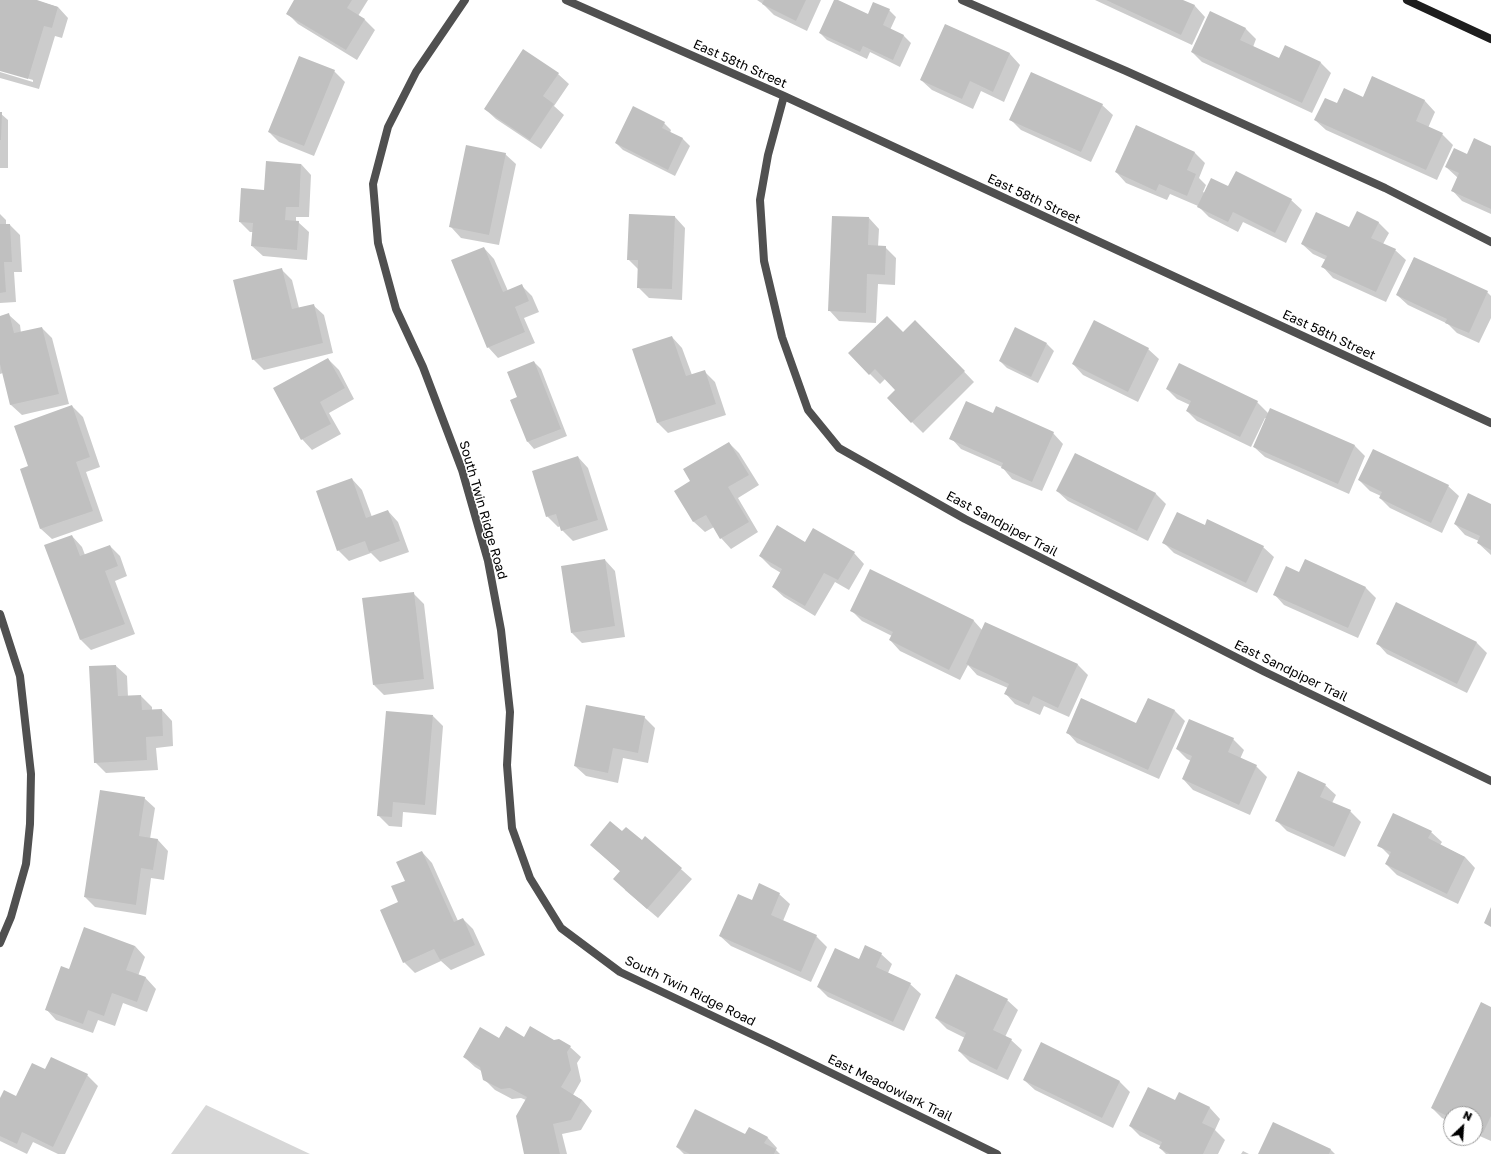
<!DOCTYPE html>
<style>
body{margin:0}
#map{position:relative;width:1491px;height:1154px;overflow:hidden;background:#fff;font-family:"Golos Text",sans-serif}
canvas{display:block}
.north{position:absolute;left:1443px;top:1106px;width:40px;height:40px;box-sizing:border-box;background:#fff;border:1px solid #999;border-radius:50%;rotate:25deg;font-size:11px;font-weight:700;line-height:16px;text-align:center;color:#000}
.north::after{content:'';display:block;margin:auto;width:14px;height:18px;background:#000;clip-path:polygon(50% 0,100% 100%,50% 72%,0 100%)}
</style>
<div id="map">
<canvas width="1491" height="1154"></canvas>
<div class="north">N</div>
</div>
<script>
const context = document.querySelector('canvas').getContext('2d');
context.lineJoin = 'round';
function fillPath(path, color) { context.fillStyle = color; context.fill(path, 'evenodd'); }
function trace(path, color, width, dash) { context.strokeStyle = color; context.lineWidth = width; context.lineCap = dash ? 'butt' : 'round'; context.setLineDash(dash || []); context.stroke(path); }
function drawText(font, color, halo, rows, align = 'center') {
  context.font = font + ' "Golos Text",sans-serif'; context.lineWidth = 3; context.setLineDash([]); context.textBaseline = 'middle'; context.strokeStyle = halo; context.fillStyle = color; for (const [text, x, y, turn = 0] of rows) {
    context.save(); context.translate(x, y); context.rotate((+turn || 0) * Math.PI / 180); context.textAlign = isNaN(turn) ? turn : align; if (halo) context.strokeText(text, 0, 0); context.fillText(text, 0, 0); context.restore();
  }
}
const green = new Path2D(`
 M206 1105 310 1154H171Z`);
const shadow = new Path2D(`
 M0 0H34L58 7 68 18 62 38 55 36 39 89 0 78V72L33 82V80L0 70Z
 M296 0H368L358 16 365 20 375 30 357 60 298 24 287 13Z
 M757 0H821L807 31 774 15 763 4Z
 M835 0 868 15 889 10 896 17 890 30 904 36 911 43 900 67 870 52 867 59 827 40 820 33Z
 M1095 0H1181L1195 6 1205 17 1192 45Z
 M1210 12 1246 29 1256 39 1253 47 1279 59 1321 63 1331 73 1312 113 1202 62 1192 52Z
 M946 25 1010 54 1020 65 1004 102 981 91 973 109 932 90 921 80Z
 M334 71 345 82 314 156 279 142 269 132Z
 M558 74 569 84 554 106 564 115 541 149 496 119 485 109Z
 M1373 77 1425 101 1435 112 1428 128 1442 134 1453 145 1437 180 1326 130 1315 120 1337 105 1363 98Z
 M1102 105 1113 115 1091 162 1021 130 1010 119Z
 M0 113 8 120V168H0Z
 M664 123 671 130 670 133 683 139 690 146 675 176 623 150 616 143Z
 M1136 126 1195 153 1205 163 1199 178 1206 185 1203 192 1205 193 1228 187 1291 200 1302 210 1286 243 1243 222 1238 232 1209 217 1198 206 1170 194 1167 200 1126 183 1116 172Z
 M1491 147V214L1462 201 1452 190 1458 178 1446 167 1467 155Z
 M505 154 516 164 499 245 461 238 451 227Z
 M301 164 311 175 309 217H296V221L298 222 309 232 307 260 263 256 252 246 253 232H250L240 222 265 191Z
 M0 214 6 220V225H10L20 235 22 272H14L16 302 0 303Z
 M630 215 675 217 685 228 682 300 649 298 638 287 639 270 628 259Z
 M869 218 879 229 878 247H885L896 258 895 285 878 284 876 323 839 321 829 310Z
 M1378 222 1389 233 1383 244 1395 250 1406 260 1386 302 1333 278 1323 267 1326 260 1313 254 1302 244 1350 228Z
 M484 248 494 259 508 291 521 285 532 296 539 312 524 318 535 343 498 358 488 347Z
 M1414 258 1487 292 1491 296V318L1479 343 1457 333 1448 324 1408 305 1397 295Z
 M282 270 292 280 299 308 313 305 324 315 333 353 264 370 253 359Z
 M9 315 20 325 21 333 42 328 52 338 69 404 22 415 11 405 3 373 0 374V317Z
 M926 332 974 382 923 433 888 398 897 390 886 378 880 384 849 353 903 333Z
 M672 337 682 348 692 375 704 371 715 382 726 415 668 433 658 423 634 349Z
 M1047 344 1054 351 1038 383 1007 368 1000 361Z
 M1148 349 1159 359 1138 402 1083 375 1073 364Z
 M328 359 339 370 354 399 329 413 341 434 312 450 302 439Z
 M534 362 541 369 567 436 534 449 528 442 519 398Z
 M1167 389 1257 402 1269 414 1270 410 1355 446 1365 456 1349 494 1265 457 1254 447 1267 418H1265L1251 447 1197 421 1187 411 1190 405 1177 399Z
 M72 406 83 417 100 467 86 472 103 521 52 539 41 529 21 469 29 467Z
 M993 415 1053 433 1063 444 1042 491 1012 479 1002 467 961 449 951 438Z
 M729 443 739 453 759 485 738 498 758 532 731 549 721 538 714 527 705 532 694 522 676 491 691 482Z
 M1076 454 1156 494 1166 504 1148 541 1068 501 1057 491Z
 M578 457 588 468 608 530 573 541 562 530 561 526 558 527 547 516Z
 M352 479 362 490 372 517 388 511 398 522 409 552 380 562 371 553 349 561 338 550Z
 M1359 480 1448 486 1459 496 1442 533 1390 508 1380 498 1381 496 1370 491Z
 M1491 505V555L1478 543 1479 541 1465 535 1455 524Z
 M1205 526 1263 547 1274 557 1257 593 1174 553 1163 542Z
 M72 536 82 547 85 555 110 546 120 556 127 576 115 581 135 634 91 650 81 640Z
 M805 543 854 553 864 564 849 590 835 582 815 616 784 597 773 587 781 573 771 567 760 556Z
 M605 560 615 571 625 637 582 643 572 633Z
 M871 571 974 621 982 630 1078 665 1088 675 1069 717 1044 706 1040 715 1015 704 1005 693 1008 688 977 675 968 665 960 680 900 651 890 640 892 636 862 621 851 610Z
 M1300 574 1366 588 1376 598 1358 638 1284 605 1274 594Z
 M413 593 424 604 434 689 384 695 374 685Z
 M1377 643H1477L1487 653 1467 693 1387 654Z
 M116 666 127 676 128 697 141 696 152 707V710H162L172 721 173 746 156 748 158 770 106 773 95 762Z
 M1148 699 1175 711 1185 721 1159 779 1077 743 1067 732 1137 724Z
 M433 716 443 726 436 815 403 812 402 827 389 826 378 815Z
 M644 717 655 728 648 763 623 758 618 783 586 776 575 766Z
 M1233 739 1244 750 1240 759 1256 766 1267 777 1250 815 1193 790 1183 779 1191 761 1187 759 1177 749Z
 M1325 785 1336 795 1332 803 1350 811 1361 822 1345 857 1287 831 1276 820Z
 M144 798 155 808 150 839 158 840 168 851 164 880 151 878 146 915 95 907 85 897Z
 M1431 832 1442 842 1440 845 1465 857 1475 868 1458 904 1397 875 1386 864 1390 856 1379 845Z
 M622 833 642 842 645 837 692 879 658 918 625 890 621 872 591 845Z
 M422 852 432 863 458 921 463 919 473 929 485 955 451 970 441 961 415 973 404 962 399 903 406 881Z
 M779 894 790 904 783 921 816 936 827 947 811 982 731 946 720 936 752 901Z
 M135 946 145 957 138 976 146 978 156 989 147 1012 123 1003 115 1026 98 1020 93 1033 56 1020 46 1009 69 970Z
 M881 954 892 964 888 973 910 984 921 994 904 1031 828 997 818 987 859 960Z
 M1007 1000 1018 1010 1005 1037 1011 1040 1022 1050 1008 1080 970 1062 959 1051 965 1038 947 1029 936 1018Z
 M1491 1008V1141L1475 1134V1114H1451V1122L1442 1118 1432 1108Z
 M524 1038 554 1041 570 1047 581 1057 577 1063 581 1081 573 1095 582 1100 592 1111 581 1130 562 1134 567 1154H526V1100L521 1098 512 1099 495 1090 484 1079 483 1072 475 1067 464 1057 500 1039Z
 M46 1070 87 1075 98 1086 65 1154H58L33 1142 27 1154 0 1141V1101L17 1097Z
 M1024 1080 1120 1082 1130 1092 1113 1128 1035 1090Z
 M1180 1094 1210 1108 1220 1119 1215 1130 1225 1140 1218 1154H1166L1160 1148 1161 1146 1140 1136 1130 1126 1176 1102Z
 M746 1135 767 1137 777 1148 776 1150 780 1154H684L677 1147Z
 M1331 1150 1335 1154H1259Z
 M1243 1151 1249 1154H1241Z`);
const building = new Path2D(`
 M0 0H37L58 7 52 28 44 26 28 79 0 71Z
 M294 0H352L347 8 365 19 346 50 286 14Z
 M764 0H806L796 21 762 4Z
 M834 0H838L868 14 873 2 890 9 883 25 904 35 893 60 863 46 860 52 819 33Z
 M1106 0H1183L1195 5 1181 35Z
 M1210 11 1246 28 1240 40 1279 58 1285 45 1321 62 1302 103 1191 52Z
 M945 24 1010 53 993 92 970 81 962 99 920 80Z
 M523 49 559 73 543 96 554 104 530 140 484 109Z
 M299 56 335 70 304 146 268 132Z
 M1031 72 1103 104 1081 152 1009 120Z
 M1372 76 1425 100 1416 121 1443 133 1426 170 1314 120 1325 98 1337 103 1344 88 1363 97Z
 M633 106 665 122 662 128 683 138 668 170 615 143Z
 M0 112H2L1 140H0Z
 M1136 125 1195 152 1187 170 1196 174 1187 196 1159 184 1156 191 1115 172Z
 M1474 138 1491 146V209L1451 191 1459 173 1445 167 1454 148 1467 154Z
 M466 145 506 153 489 235 449 227Z
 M266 161 301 164 299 207H286L285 220 299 221 297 250 251 246 253 223 239 222 241 188 264 190Z
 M1236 171 1292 199 1275 233 1233 212 1228 222 1197 207 1211 178 1228 186Z
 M1357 211 1379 222 1371 238 1396 249 1376 292 1321 267 1327 256 1301 244 1316 212 1349 227Z
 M629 214 675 216 672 289 637 288 638 260H627Z
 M832 216 869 217 868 245 886 246 885 275 867 274 866 313 828 311Z
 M0 224H10L12 262H4L6 292 0 293Z
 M484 247 503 292 522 284 529 301 515 307 525 332 487 348 451 260Z
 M1414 257 1488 291 1469 333 1445 323 1447 319 1396 295Z
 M282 268 292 309 314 304 323 343 252 360 233 280Z
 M9 313 14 333 42 327 59 394 10 405 0 364V316Z
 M887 316 903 332 915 320 965 371 911 423 887 398 895 390 875 369 869 375 848 353Z
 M1094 320 1149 348 1128 392 1072 364Z
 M1015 327 1047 343 1031 377 999 361Z
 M672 336 686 376 705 370 716 404 657 423 632 349Z
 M328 358 345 388 320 402 331 424 301 440 273 388Z
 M534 361 561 429 527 442 510 400 517 397 507 372Z
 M1179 363 1258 401 1240 437 1186 411 1191 401 1166 389Z
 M966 401 993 413 996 406 1054 432 1032 482 1001 468 1003 463 949 439Z
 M72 405 90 457 76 462 93 511 40 529 20 469 28 466 14 426Z
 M1270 408 1355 445 1338 484 1253 447Z
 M729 442 749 475 728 487 749 522 720 539 706 515 693 522 674 491 690 481 683 469Z
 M1373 449 1449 485 1431 523 1379 498 1382 492 1358 480Z
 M1075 453 1156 493 1137 531 1056 491Z
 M578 456 598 520 561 531 556 514 546 517 532 471Z
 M352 478 366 518 388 510 400 541 369 552 365 541 337 551 316 491Z
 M1468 493 1491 504V550L1477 543 1480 536 1454 524Z
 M1177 512 1205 525 1207 519 1264 546 1246 583 1162 543Z
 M777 525 805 542 813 528 855 552 838 580 824 573 805 606 772 587 782 569 759 556Z
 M72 535 80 556 110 545 118 566 105 571 125 624 80 640 44 545Z
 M605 559 615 626 571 633 561 566Z
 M1305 559 1366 587 1348 628 1273 595 1286 566 1299 572Z
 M870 569 974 620 949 670 889 640 893 632 850 611Z
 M414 592 424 679 373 685 362 598Z
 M1396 602 1477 642 1457 684 1376 644Z
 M985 622 1078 664 1058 708 1033 696 1029 705 1004 694 1009 684 966 664Z
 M116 665 118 696 141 695 142 710 162 709 163 736 146 737 147 760 94 763 89 666Z
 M1081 698 1136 723 1148 698 1175 710 1148 770 1066 733Z
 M586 705 645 716 638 753 613 748 608 773 574 766Z
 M386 711 433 715 425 805 393 802 392 817 377 816Z
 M1189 719 1234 738 1228 752 1257 765 1239 805 1182 779 1192 756 1176 749Z
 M1298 771 1326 784 1320 797 1351 810 1334 847 1275 821Z
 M100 790 145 797 139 836 158 839 153 870 141 868 136 905 84 897Z
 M1393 813 1432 831 1428 838 1465 857 1447 894 1385 864 1391 852 1377 846Z
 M610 821 622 831 626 827 642 840 645 836 682 868 647 909 613 879 620 871 590 845Z
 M422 851 454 922 463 918 475 945 440 960 434 949 403 963 380 910 398 902 391 886 405 881 396 862Z
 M759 883 780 893 771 915 817 935 801 972 719 936 738 894 752 900Z
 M1491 907V927L1484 923Z
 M84 927 135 946 126 970 146 977 137 1002 112 993 104 1016 88 1010 83 1024 45 1010 61 966 69 969Z
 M865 945 882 953 876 967 911 983 893 1022 817 987 835 948 859 959Z
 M956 974 1008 999 993 1030 1012 1039 997 1070 958 1051 966 1033 935 1018Z
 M1481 1002 1491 1007V1116L1483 1133 1475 1129V1114H1451V1118L1431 1108Z
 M506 1026 524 1037 530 1026 554 1040 559 1039 571 1046 567 1052 571 1070 561 1087 582 1100 571 1120 553 1124 560 1154H524L516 1116 527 1097 510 1088 501 1089 483 1080 480 1067 463 1057 480 1027 499 1038Z
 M1041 1042 1120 1081 1102 1118 1023 1080Z
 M51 1057 88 1074 53 1147 22 1132 17 1144 0 1136V1098L4 1090 16 1096 32 1063 45 1069Z
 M1148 1087 1175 1100 1179 1092 1210 1107 1202 1123 1215 1129 1203 1154H1170L1159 1148 1162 1142 1129 1126Z
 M695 1109 745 1134 749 1127 768 1137 764 1143 776 1149 774 1154H690L676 1147Z
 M1273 1122 1331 1149 1329 1154H1258Z`);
const service = new Path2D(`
 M962 0 1126 71 1385 188 1491 242`);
const minor = new Path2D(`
 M465 0 416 72 388 127 373 184 378 243 396 309 423 367 462 470 488 561 501 630 510 712 507 765 512 828 530 878 561 928 620 972 772 1044 997 1154
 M566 0 784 96 1491 423
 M784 96 768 155 760 200 764 261 782 337 808 410 839 448 965 519 1265 672 1491 781
 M0 614 20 676 31 774 30 824 26 864 11 917 0 943`);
const secondary = new Path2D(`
 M1407 0 1491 39`);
const streetNames = [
 ["East 58th Street",740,64,24],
 ["East 58th Street",1034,199,25],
 ["East 58th Street",1329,335,25],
 ["South Twin Ridge Road",483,510,74],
 ["East Sandpiper Trail",1002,524,28],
 ["East Sandpiper Trail",1291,671,26],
 ["South Twin Ridge Road",690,991,26],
 ["East Meadowlark Trail",890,1088,26]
];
fillPath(green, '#d7d7d7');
fillPath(shadow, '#0003');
fillPath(building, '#c0c0c0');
trace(service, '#505050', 8);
trace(minor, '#505050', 8);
trace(secondary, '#1d1d1d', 8);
drawText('13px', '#000', '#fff', streetNames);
</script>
